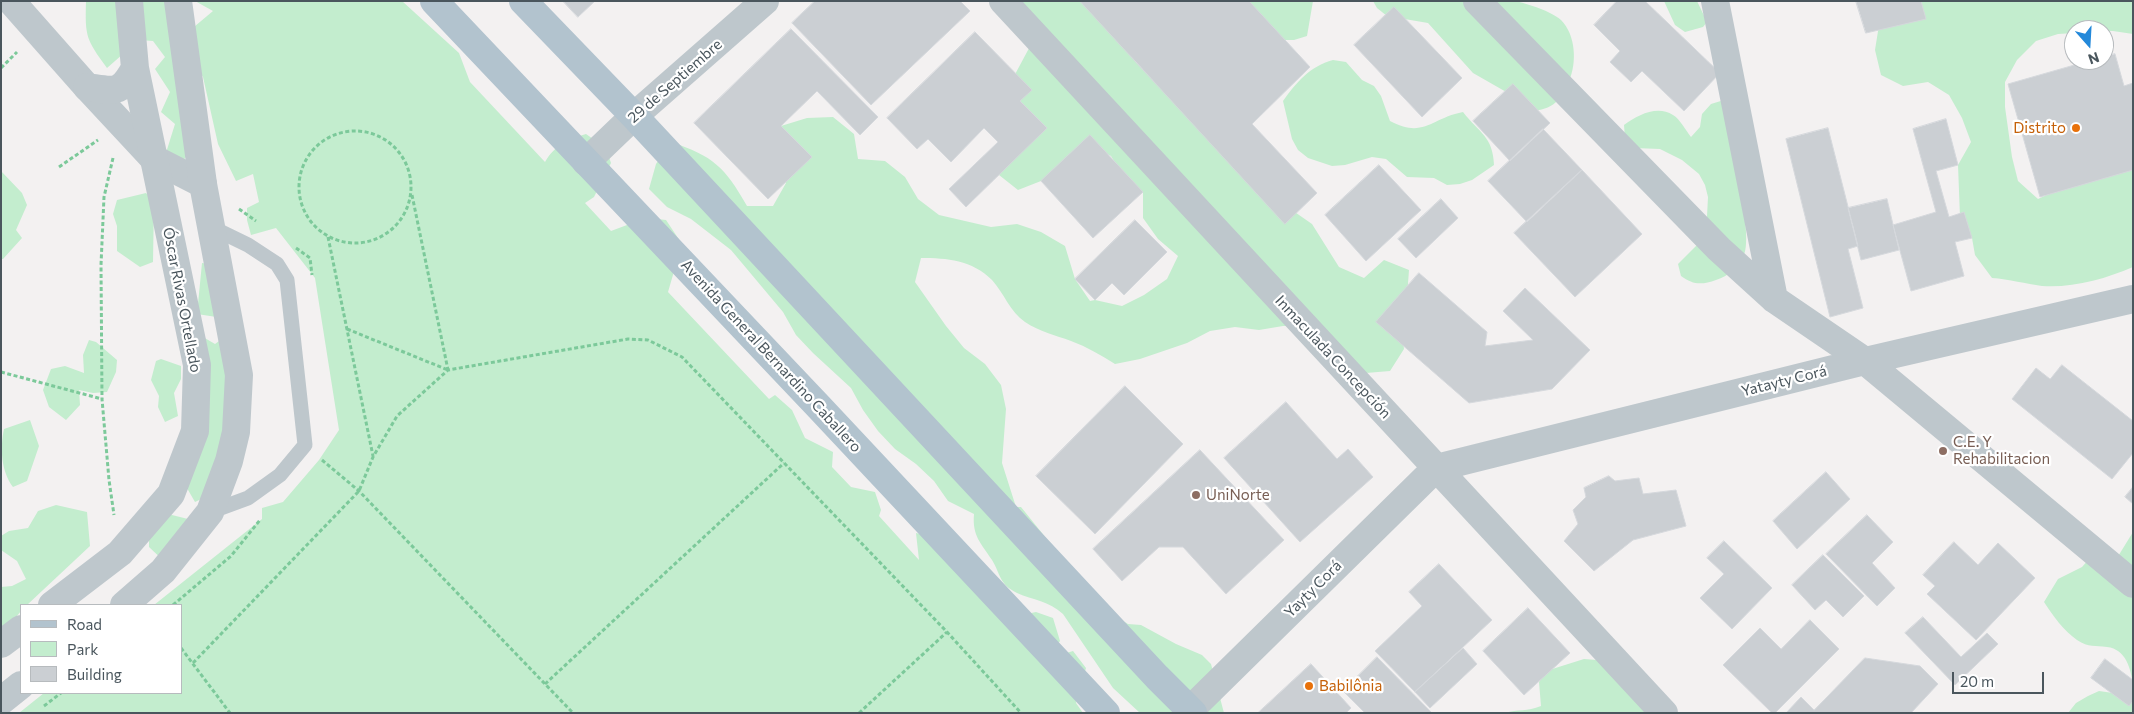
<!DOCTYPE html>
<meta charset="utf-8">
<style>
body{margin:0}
#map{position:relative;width:2134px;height:714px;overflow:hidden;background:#f3f1f1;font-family:Commissioner,sans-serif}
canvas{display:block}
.frame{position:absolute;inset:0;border:2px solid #4a565d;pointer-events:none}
.legend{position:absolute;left:20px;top:604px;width:162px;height:90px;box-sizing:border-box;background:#fff;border:1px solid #b7bbbe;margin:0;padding:6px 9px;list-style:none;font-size:15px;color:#4a565d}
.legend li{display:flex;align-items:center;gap:10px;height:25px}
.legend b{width:25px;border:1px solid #b7bbbe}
.north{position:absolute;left:2064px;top:20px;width:50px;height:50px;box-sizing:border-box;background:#fff;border:1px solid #b7bbbe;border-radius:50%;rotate:161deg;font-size:14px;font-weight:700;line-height:20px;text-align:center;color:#4a565d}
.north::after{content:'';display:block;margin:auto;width:18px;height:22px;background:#2489da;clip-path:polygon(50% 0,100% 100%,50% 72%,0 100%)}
.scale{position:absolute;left:1952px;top:672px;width:92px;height:22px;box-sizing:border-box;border:2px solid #4a565d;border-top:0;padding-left:6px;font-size:15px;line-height:18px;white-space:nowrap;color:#4a565d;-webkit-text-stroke:4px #fff;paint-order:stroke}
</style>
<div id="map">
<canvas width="2134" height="714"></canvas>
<div class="frame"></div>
<ul class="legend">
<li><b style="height:6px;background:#b2c3ce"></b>Road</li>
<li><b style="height:14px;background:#c3edce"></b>Park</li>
<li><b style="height:14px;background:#cbcfd3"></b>Building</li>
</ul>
<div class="north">N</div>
<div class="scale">20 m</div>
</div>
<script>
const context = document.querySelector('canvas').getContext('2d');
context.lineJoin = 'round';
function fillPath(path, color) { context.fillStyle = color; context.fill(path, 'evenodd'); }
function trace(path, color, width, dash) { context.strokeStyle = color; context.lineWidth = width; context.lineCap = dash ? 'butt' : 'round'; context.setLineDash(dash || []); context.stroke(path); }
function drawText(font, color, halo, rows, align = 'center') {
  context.font = font + ' Commissioner,sans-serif'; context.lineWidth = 4.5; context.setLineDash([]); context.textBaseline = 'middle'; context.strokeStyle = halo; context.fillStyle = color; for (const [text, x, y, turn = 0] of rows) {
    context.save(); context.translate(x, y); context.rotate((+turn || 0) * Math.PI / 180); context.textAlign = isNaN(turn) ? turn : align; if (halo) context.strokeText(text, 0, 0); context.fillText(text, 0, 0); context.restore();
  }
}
const green = new Path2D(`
 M86 1H175L196 140 182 163 165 156 175 124 161 112 170 92 155 69 165 57 153 41 139 40 107 68C86 39 85 37 86 1Z
 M195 1H402L459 53 470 82 545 162C555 145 568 139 586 134L606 148 611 163 594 197 585 203 611 231 627 225 631 216 666 220 682 244 668 292 769 399 775 395 792 410 805 438 833 452 832 467 851 487 875 492 881 510 879 516 919 560 916 533 944 540 1003 619 1036 612 1053 618 1060 641 1047 659 1073 651 1086 668 1076 703 1083 713H19L44 693H181V605H154L262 519V508L283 502 319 460 339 430 315 278 276 228 251 235 247 220V208L259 202 253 174 236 181 218 144 203 77 185 48 182 37 213 11Z
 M1007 1H1089L1135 61 1154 81 1289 208 1312 224 1339 267 1364 278 1384 260 1409 270 1407 297 1401 324 1404 349 1390 371 1366 373 1308 326H1283L1259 330 1235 327 1210 331 1187 343 1140 359 1115 364C1101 355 1087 347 1071 341 1055 335 1040 332 1025 322 1010 312 1004 293 992 280 972 260 947 258 921 258L915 282 946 326 964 348 985 364 1001 385 1006 409 1002 463 1016 507H1021L1046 538 1117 617 1128 624 1141 625 1176 644 1202 655 1211 664 1224 713H1140L1113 688 1063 614C1049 601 1033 600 1017 593 999 584 1001 575 992 560 981 543 972 536 974 514L948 501 934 481 916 464 895 449 878 431 863 410 851 388 813 353 796 335 783 312 731 250 691 219 667 207 649 189 656 164 671 142C713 156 725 167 747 206H773L786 183 776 161 781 126 807 118 833 117 854 134 858 159 885 161 905 177 918 199 939 215 991 227 1017 224 1041 232 1065 246 1075 279 1090 301 1095 300 1122 306 1144 295 1167 279 1178 256 1158 239 1143 218V192L1124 178 1111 156 1088 144 1053 178 1041 181 1018 190 999 175 1012 80 1035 37Z
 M1226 1H1313L1307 36 1294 40H1281Z
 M1373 1C1408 1 1442 1 1477 1 1489 1 1504 0 1515 1 1528 4 1551 11 1561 20 1576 35 1577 63 1569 81 1560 104 1550 110 1526 112L1508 93 1473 73 1428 23 1387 16 1377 8Z
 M1664 1H1697L1707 22 1703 27 1685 32 1675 25Z
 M1876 1H2133V34L2113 31 2074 30V33L2058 34 2036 41 2017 60 2005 82V107L2012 157 2018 181 2038 199 2133 155V267C2105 279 2073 288 2042 286 2026 284 2009 279 1992 278L1975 255 1972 238 1960 217 1958 165 1971 142 1962 118 1949 95 1928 82 1903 86 1881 75 1875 50 1879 25Z
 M1333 60 1346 62 1362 80 1374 86 1381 96 1390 121C1424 139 1431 118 1463 112 1479 133 1493 136 1494 165L1472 180 1460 184 1447 185 1434 178 1407 177 1386 159 1372 157 1345 165 1332 166 1308 158 1298 150 1292 139 1283 101C1296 83 1310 66 1333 60Z
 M1724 100C1729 128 1754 234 1744 255 1737 268 1729 276 1716 280 1702 285 1693 285 1681 276L1678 264 1706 236 1708 197 1705 185 1699 174 1682 160 1660 149 1634 148 1625 139 1624 125C1638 115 1657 105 1673 115 1680 119 1686 131 1691 137L1700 127 1702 114 1711 104Z
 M1 171 22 193 27 205 16 230 22 238 3 259H1Z
 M146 193 154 201 153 262 140 267 117 251V226L113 214 117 200Z
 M202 263 213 265 236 320 197 314Z
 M226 336 242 342 222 489 195 502 180 476 203 337 215 344Z
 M89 340 96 342 117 360 116 372 107 392 93 393 79 390 80 405 66 420 49 407 43 390 51 369 65 366 84 373 83 355Z
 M161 359 181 366V379L174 393 178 416 165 422 158 407 159 396 151 380 156 361Z
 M30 420 39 446 27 481 13 487C1 471 0 448 4 429Z
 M56 505 87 512 90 546 27 605H21V611L8 627 1 629V587L12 586 26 579 17 561 1 550V536L9 531 28 528 38 511Z
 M160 512 188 519 167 564 149 547V531Z
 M2133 532V685C2131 669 2126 649 2107 647 2095 645 2089 648 2077 640 2064 631 2053 616 2044 602L2058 579 2082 567 2090 558H2117Z
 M1584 659 1597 660 1673 713H1505C1518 709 1527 712 1541 706L1539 682 1546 671Z
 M2133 686V713H2068L2076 703 2088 696 2099 691 2113 693Z`);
const building = new Path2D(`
 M563 1H595L578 17Z
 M815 1H960L970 11 871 105 792 23Z
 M1080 1H1249L1310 67 1252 124 1317 193 1285 224Z
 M1617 1H1645L1720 73 1684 111 1642 71 1631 82 1610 62 1620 51 1594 25Z
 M1856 1H1921L1926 19 1866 33Z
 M1394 7 1462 78 1422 117 1354 45Z
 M791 29 878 117 860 135 817 91 781 126 812 157 768 199 694 123Z
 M975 32 1032 90 1020 101 1047 128 966 207 949 189 998 142 984 128 951 162 928 139 917 149 887 118Z
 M2115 54 2124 86 2133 83V170L2040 197 2008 84 2092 60H2104V57Z
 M1513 84 1550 123 1510 161 1473 121Z
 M1946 119 1958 165 1936 171 1949 217 1964 212 1972 238 1955 242 1964 276 1911 291 1893 225 1936 212 1913 129Z
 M1828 128 1858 246 1848 249 1863 308 1830 317 1786 139Z
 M1543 129 1582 170 1527 222 1488 181Z
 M1090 135 1143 192 1093 238 1041 181Z
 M1379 165 1421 210 1366 261 1325 215Z
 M1582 170 1642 234 1575 297 1514 233Z
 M1441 199 1458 218 1416 258 1398 239Z
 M1887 199 1899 250 1861 260 1848 208Z
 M1135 220 1167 252 1124 295 1112 283 1095 300 1075 279Z
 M1419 273 1487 332 1485 346 1533 340 1503 311 1525 288 1590 350 1552 389 1469 403 1376 322Z
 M2062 365 2133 421V453L2112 479 2012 399 2036 368 2050 379Z
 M1125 386 1183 444 1095 534 1036 476Z
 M1286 402 1337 459 1348 449 1373 477 1300 542 1224 458Z
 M1200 450 1284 540 1226 594 1183 547H1159L1122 581 1093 549Z
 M1826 472 1850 499 1797 549 1773 521Z
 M1609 476 1615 481 1639 478 1643 494 1676 490 1686 526 1633 540 1594 571 1564 541 1578 524 1573 510 1586 497 1584 488Z
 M2133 487V504L2125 497Z
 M1867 515 1893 542 1872 563 1895 588 1877 606 1826 554Z
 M1724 541 1772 588 1732 629 1700 598 1724 574 1707 558Z
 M1954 542 1978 565 1998 543 2035 578 1976 640 1927 594 1935 586 1923 575Z
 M1823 555 1864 596 1843 617 1826 600 1815 610 1792 585Z
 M1439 564 1492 620 1415 692 1375 651 1422 606 1409 592Z
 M1528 608 1570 653 1524 695 1483 651Z
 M1923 617 1961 657 1987 633 1998 644 1955 685 1905 633Z
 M1810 620 1839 649 1775 713H1772L1723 665 1760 628 1781 649Z
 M1463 648 1477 664 1430 708 1415 692Z
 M1377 657 1432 713H1365L1343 691Z
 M1865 658 1920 666 1938 684 1911 713H1786L1801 697 1814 710Z
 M2105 659 2133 680V701L2129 706 2091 678Z
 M1311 664 1351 708 1346 713H1258Z`);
const path = new Path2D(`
 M1 68 17 52
 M299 187a56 56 0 1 1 112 0a56 56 0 1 1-112 0Z
 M113 158 104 197 101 265 102 399 109 480 114 515
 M59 167 98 140
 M412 195 448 370
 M239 209 256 221
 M328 237 373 456
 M296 248 310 258 312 275
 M347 329 448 370
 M1 372 102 399
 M322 460 359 491 573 713
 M173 605 231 556 260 520
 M181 648 230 713
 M193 663 359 491 373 457 397 416 448 370 628 339 648 340 682 357 947 632 1021 713
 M545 684 784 463
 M44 706 61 693
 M859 713 947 632`);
const service = new Path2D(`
 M210 512 248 498 280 475 305 445 287 280 277 264 248 245 211 227`);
const minor = new Path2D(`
 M11 1 87 87 154 159 203 184
 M1003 1 1664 713
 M1477 1 1719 249 1774 299 1865 361 2133 584
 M1715 1 1774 299
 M586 162 634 116 765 1
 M1190 710 1436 468 1865 361 2133 299`);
const tertiary = new Path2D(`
 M87 87C115 91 120 95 135 68
 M52 605 120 553 171 494 195 431 197 365 135 68 129 1
 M124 605 163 571 210 512 229 461 236 432 239 375 203 184 178 1
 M1 644 21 629
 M1 701 21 685`);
const primary = new Path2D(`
 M434 1 819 407 1106 713
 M523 1 634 116 1157 677 1193 713`);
const markers = [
 [2076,128,5,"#e8710a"],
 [1943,451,5,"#8d6e63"],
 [1196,495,5,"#8d6e63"],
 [1309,686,5,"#e8710a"]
];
const streetNames = [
 ["29 de Septiembre",675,81,-41],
 ["Óscar Rivas Ortellado",182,300,79],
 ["Avenida General Bernardino Caballero",771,356,47],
 ["Inmaculada Concepción",1333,357,47],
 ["Yatayty Corá",1784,381,-14],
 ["Yayty Corá",1313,589,-45]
];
const foodNames = [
 ["Distrito",2066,128],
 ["Babilônia",1319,686,"left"]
];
const educationNames = [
 ["C.E. Y",1953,442],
 ["Rehabilitacion",1953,459],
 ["UniNorte",1206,495]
];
fillPath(green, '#c3edce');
fillPath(building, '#cbcfd3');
trace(building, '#d5d8dc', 1);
trace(path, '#7cc99a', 3, [4, 2.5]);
trace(service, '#bec7cc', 15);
trace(minor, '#bec7cc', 28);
trace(tertiary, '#bec7cc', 28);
trace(primary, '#b2c3ce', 28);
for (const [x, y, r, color] of markers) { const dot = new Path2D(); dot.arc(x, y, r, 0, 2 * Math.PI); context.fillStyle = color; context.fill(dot); trace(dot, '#fff', 2); }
drawText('15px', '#4a565d', '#fff', streetNames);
drawText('15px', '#c56008', '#fff', foodNames, 'right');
drawText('15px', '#785e54', '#fff', educationNames, 'left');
</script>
